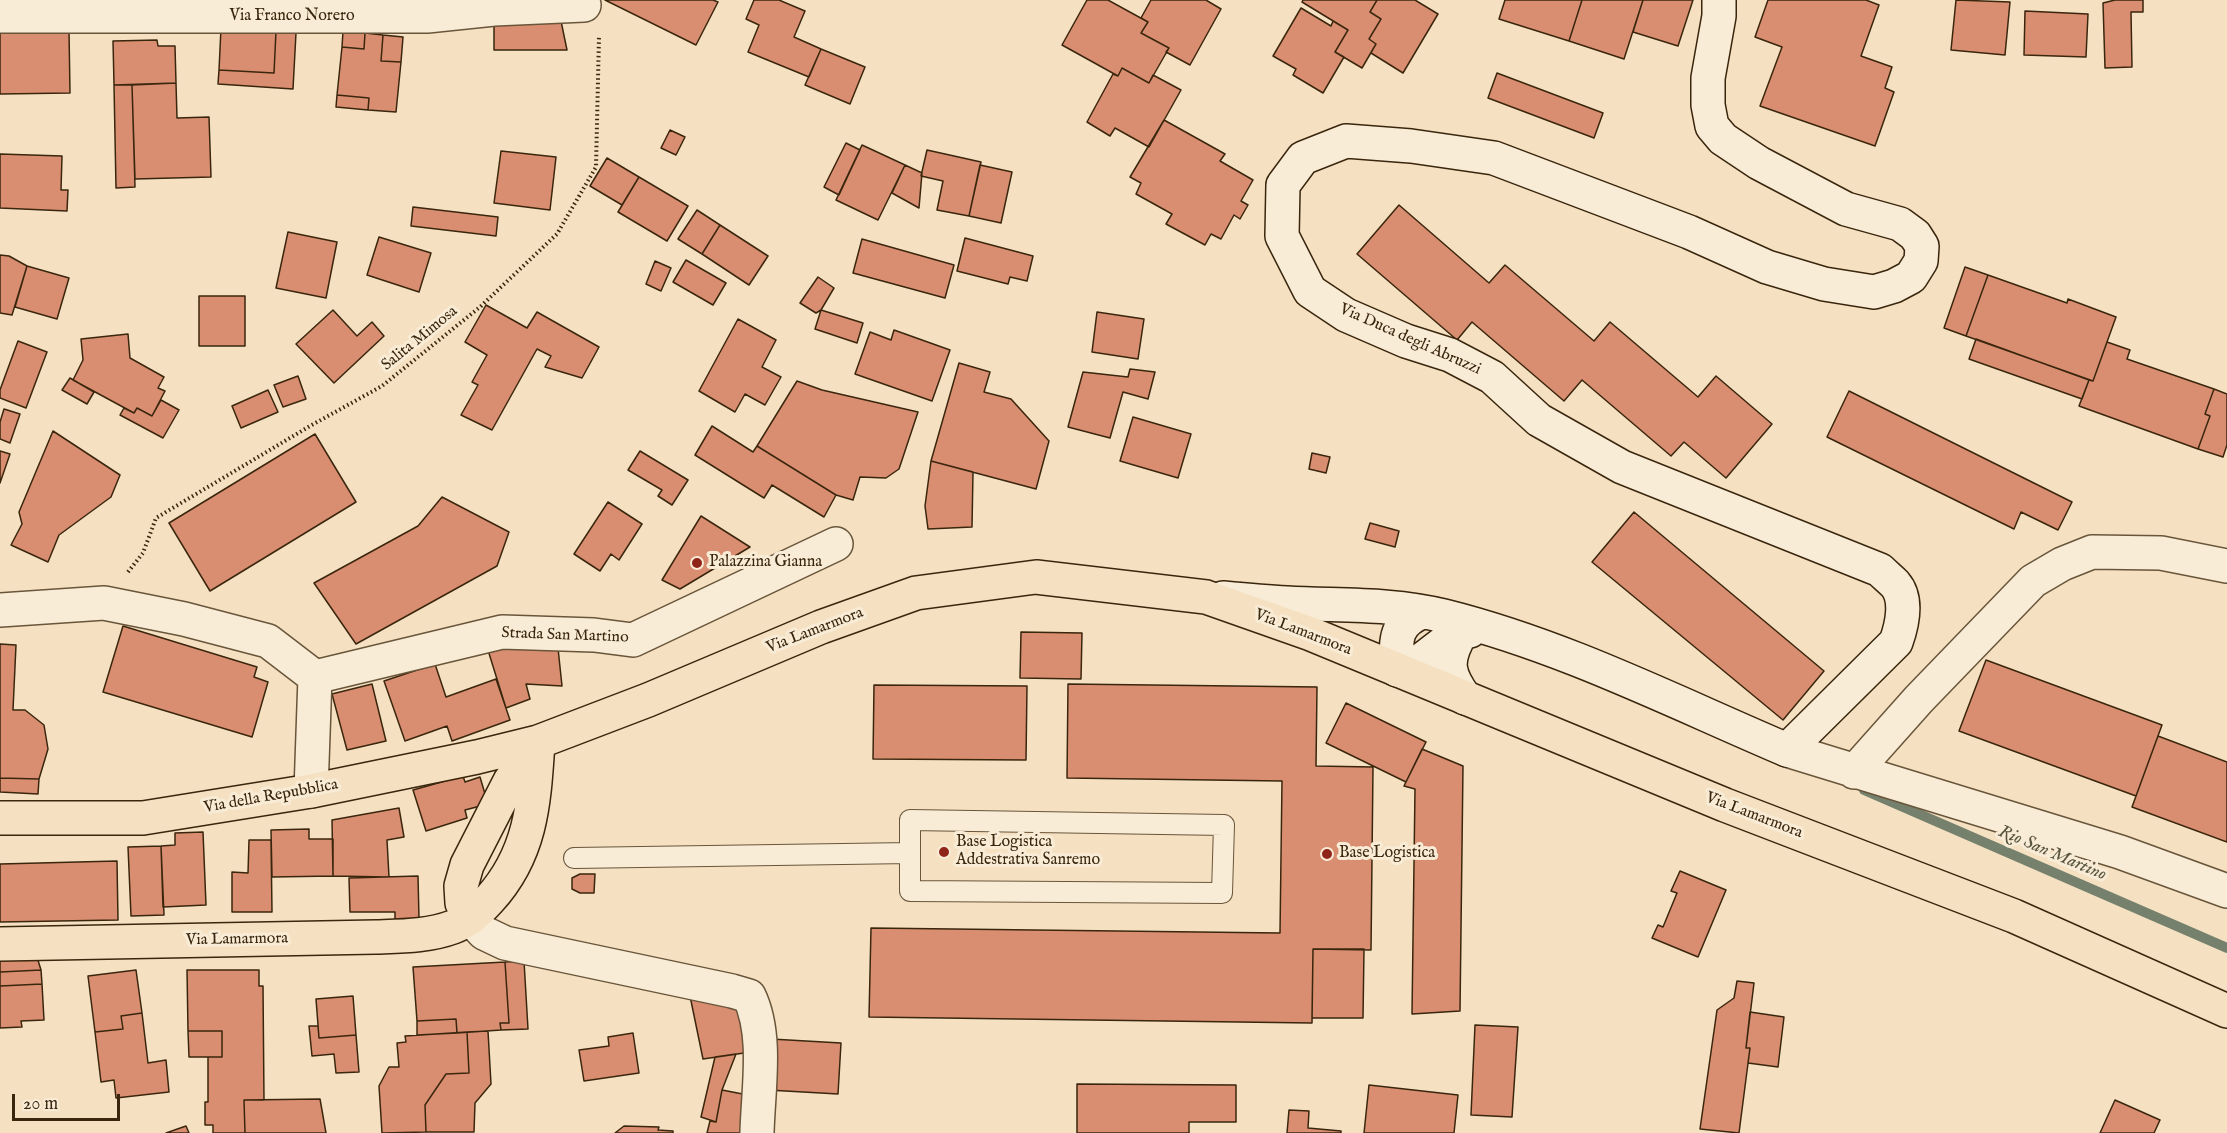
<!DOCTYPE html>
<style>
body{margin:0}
#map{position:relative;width:2227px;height:1133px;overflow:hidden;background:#f5e1c2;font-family:"IM FELL English",serif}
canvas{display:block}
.scale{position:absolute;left:12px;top:1094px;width:108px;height:27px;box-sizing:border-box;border:3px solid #3a260d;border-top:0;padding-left:8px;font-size:18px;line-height:21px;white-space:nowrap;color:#3a260d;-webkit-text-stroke:4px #f8ecd7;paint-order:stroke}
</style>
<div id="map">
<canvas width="2227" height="1133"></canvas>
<div class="scale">20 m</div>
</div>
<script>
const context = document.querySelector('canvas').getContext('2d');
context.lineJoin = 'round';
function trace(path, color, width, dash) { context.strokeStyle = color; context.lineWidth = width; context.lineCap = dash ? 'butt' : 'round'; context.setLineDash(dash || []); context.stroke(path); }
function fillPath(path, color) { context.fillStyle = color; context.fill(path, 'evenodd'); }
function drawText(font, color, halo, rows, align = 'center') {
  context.font = font + ' "IM FELL English",serif'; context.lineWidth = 6; context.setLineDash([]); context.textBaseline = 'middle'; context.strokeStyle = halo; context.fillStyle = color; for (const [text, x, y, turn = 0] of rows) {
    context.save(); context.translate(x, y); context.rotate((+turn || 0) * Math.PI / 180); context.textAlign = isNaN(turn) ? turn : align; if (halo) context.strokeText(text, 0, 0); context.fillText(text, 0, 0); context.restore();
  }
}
const stream = new Path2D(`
 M1864 790 2227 948`);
const building = new Path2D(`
 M605 0H713L718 2 696 45Z
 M754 0H779L805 11 794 37 821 49 809 77 748 52 759 25 746 19Z
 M1087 0H1108L1148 22 1141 33 1169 48 1149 83 1122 68 1118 76 1062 45Z
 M1151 0H1206L1221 9 1190 65 1166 52 1169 48 1141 33 1148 22 1141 18Z
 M1303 0H1377L1370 12 1381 19 1369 39 1376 44 1362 68 1335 52 1348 30 1302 2Z
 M1377 0H1415L1438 14 1403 73 1371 53 1376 44 1369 39 1381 19 1370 12Z
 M1505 0H1582L1569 41 1499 19Z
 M1582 0H1643L1624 59 1569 41Z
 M1643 0H1693L1678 46 1633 32Z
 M1768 0H1866L1879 5 1861 56 1892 67 1885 88 1894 92 1875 146 1760 106 1782 47 1755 37Z
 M1956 0 2010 2 2005 55 1951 50Z
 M2115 0H2143V12H2131L2132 67 2105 68 2103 3Z
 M1301 8 1331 26 1333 21 1348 30 1335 52 1344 57 1323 93 1293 75 1296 69 1273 56Z
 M2025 11 2088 14 2086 57 2024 55Z
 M494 20 561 21 567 50H494Z
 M221 28 276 31 274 73 219 70Z
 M69 30 70 93 0 94V31Z
 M276 31 296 33 293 89 218 84 219 70 274 73Z
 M343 31 365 33 364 49 342 47Z
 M365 33 383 35 381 61 401 62 396 112 368 110 369 98 337 95 342 47 364 49Z
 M383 35 403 37 401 62 381 61Z
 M157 40 158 46H175L176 83 114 85 113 41Z
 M821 49 865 67 850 104 805 85Z
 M1122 68 1149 83 1153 75 1181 90 1149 147 1115 128 1110 136 1087 122 1113 74 1118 76Z
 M1497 73 1603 113 1594 138 1488 98Z
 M176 83 177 118 209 117 211 177 135 179 132 85Z
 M114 85H132L135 187 116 188Z
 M337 95 369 98 368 110 336 107Z
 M1164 120 1225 154 1220 161 1253 180 1241 201 1248 205 1240 219 1234 215 1221 239 1211 234 1205 245 1166 224 1172 214 1136 194 1141 183 1130 177Z
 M670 130 685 137 676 155 661 148Z
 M846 143 860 150 839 195 824 187Z
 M862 145 905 165 878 220 836 200Z
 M927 150 981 162 969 216 937 210 943 181 921 176Z
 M501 151 556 157 550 210 494 203Z
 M0 154 62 156 61 190H68L67 211 0 208Z
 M607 158 639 177 622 205 590 186Z
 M905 165 922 173 919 208 892 193Z
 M980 165 1012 172 1001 223 969 216Z
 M639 177 688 206 667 241 618 212Z
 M1399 205 1489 283 1505 265 1594 341 1610 322 1698 397 1716 376 1772 424 1726 478 1684 442 1671 456 1582 380 1564 401 1472 322 1457 340 1357 254Z
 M413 207 498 217 496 236 411 226Z
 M697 210 720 225 702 254 678 239Z
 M720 225 768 256 749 285 702 254Z
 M288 232 337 242 326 298 276 288Z
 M379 237 431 253 419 292 367 275Z
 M965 238 1033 256 1027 281 1010 277 1008 284 957 271Z
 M862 239 954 265 945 298 853 273Z
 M0 255 9 256 27 266 12 315 0 313Z
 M686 260 726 283 713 305 673 282Z
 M655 261 671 268 661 291 646 284Z
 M27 266 69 278 57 319 15 307Z
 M1965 267 1988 275 1966 336 1944 328Z
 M1988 275 2067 303 2068 299 2116 317 2093 381 1966 336Z
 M818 277 834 288 821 310 816 313 800 303Z
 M199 296H245V346H199Z
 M486 305 527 328 537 312 599 347 582 378 545 367 551 356 537 349 492 430 461 415 478 385 472 382 487 355 465 342Z
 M333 310 357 336 372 322 384 336 334 383 296 344Z
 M821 310 863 323 857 343 815 329Z
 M1097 312 1144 319 1138 359 1092 352Z
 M738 319 776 340 762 367 781 377 765 405 745 394 735 412 699 391Z
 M894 330 950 350 932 401 855 374 870 332 891 340Z
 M128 334 130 358 164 377 158 388 165 391 152 416 137 408 134 413 73 380 83 360 81 339Z
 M1976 339 2089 380 2082 399 1969 359Z
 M18 341 47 352 26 408 0 398V390Z
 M2107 342 2130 350 2127 359 2214 389 2205 414 2210 416 2198 449 2079 406 2089 380 2093 381Z
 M959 363 990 372 984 392 1011 399 1049 441 1036 489 931 461Z
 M1130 369 1155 372 1148 399 1123 392 1110 438 1068 427 1083 372 1128 377Z
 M298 376 306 399 283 407 274 385Z
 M70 378 94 392 87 404 62 390Z
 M797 381 822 390 918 412 899 469 886 478 860 477 853 500 836 495 757 446Z
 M2214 389 2227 394V445L2223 457 2198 449 2210 416 2205 414Z
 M268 390 278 412 241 428 232 406Z
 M1849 391 2072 502 2058 530 2021 512 2014 529 1827 437Z
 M161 400 179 410 163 438 120 415 124 408 134 413 137 408 152 416Z
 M4 409 20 414 10 443 0 439V422Z
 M1133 417 1191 434 1178 478 1120 461Z
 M712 426 753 452 757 446 836 495 824 517 772 485 764 498 695 455Z
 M53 431 120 475 111 497 59 535 48 562 11 545 22 524 19 512Z
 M315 434 356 502 210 591 169 523Z
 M0 451 10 454 0 483Z
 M640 451 688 480 672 505 658 496 662 490 628 470Z
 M1312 453 1330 457 1326 473 1309 469Z
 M931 461 973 472 972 527 928 529 925 506Z
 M442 497 509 532 497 566 356 644 314 583 418 526Z
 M608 502 642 524 619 560 611 554 600 571 574 554Z
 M1634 512 1824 671 1783 720 1592 562Z
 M701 516 750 547 680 589 662 580Z
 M1370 523 1399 531 1395 547 1365 539Z
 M123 626 257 667 254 677 268 682 252 737 103 692Z
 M1021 632 1082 633 1081 679 1020 678Z
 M0 644 16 645 13 710H25L44 725 48 749 39 779 0 778Z
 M487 647 558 648 562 686 526 684 530 699 506 708Z
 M1986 660 2162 725 2136 796 1959 731Z
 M435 664 446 697 496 679 510 720 452 741 447 726 405 741 384 681Z
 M372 684 386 741 347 750 332 694Z
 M1068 684 1317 687 1316 766 1373 767 1371 950 1313 949 1312 1023 869 1017 871 928 1280 933 1282 781 1067 778Z
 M874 685 1027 686 1026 760 873 759Z
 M1346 703 1426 742 1406 782 1326 743Z
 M2158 736 2227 762V842L2132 807Z
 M1422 749 1463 766 1460 1011 1412 1014 1415 789 1404 786Z
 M463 776 465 782 480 777 488 804 465 810 467 818 426 831 413 790Z
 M0 778 39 779 38 794 0 792Z
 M399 808 404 837 387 840 389 877 333 876 332 820Z
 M309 829V839H333V876L272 877 271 830Z
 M203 832 206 905 163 907 161 846 175 845V833Z
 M249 840H271L272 912H232V872L248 873Z
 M161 846 164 915 131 916 128 847Z
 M117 861 118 920 0 922V864Z
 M1680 871 1726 890 1698 957 1652 938 1658 925 1663 927 1677 893 1671 891Z
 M580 874H595L594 893H580L572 889V878Z
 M418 876 419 919 395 920V912H350L349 878Z
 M1313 949H1364L1363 1018H1312Z
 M0 957H37L41 970 0 972Z
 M524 961 528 1029 501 1030 500 1023H509L505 962Z
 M505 962 509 1023H500L501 1030 457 1033 456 1019 417 1021 413 967Z
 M41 970 42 984 0 986V972Z
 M136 970 142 1013 121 1016 123 1029 95 1032 88 976Z
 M187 970H259V986H263L264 1100H244L245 1133H213V1125H205V1102H208V1057H222V1031H188Z
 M1737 981 1754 983 1746 1048H1750L1739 1133 1700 1129 1717 1010 1734 998Z
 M42 984 44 1020 21 1021 22 1027 0 1028V986Z
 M353 996 356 1035 319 1038 316 999Z
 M690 996 740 1004 751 1052 703 1059Z
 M1750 1012 1784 1017 1778 1067 1748 1063 1750 1048H1746Z
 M142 1013 148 1063 166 1060 169 1092 116 1098 114 1080 101 1082 95 1032 123 1029 121 1016Z
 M456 1019 457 1033 417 1035V1021Z
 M1475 1025 1518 1027 1512 1117 1471 1115Z
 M309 1026H318L319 1038 356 1035 359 1072 336 1073 334 1054 312 1056Z
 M188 1031H222V1057H189Z
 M488 1031 491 1084 475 1103 474 1132H426L425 1105 446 1074 469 1073 467 1032Z
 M467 1032 469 1073 446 1074 425 1105 426 1132 382 1133 379 1086 389 1067H399L397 1043 406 1042 405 1036Z
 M633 1033 639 1073 584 1081 579 1050 609 1046 608 1037Z
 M771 1039 841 1043 838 1094 768 1090Z
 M736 1054 722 1090 716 1122 701 1117 715 1057Z
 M1077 1084 1236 1085V1122H1189V1133H1077Z
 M1369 1085 1458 1095 1454 1133H1364Z
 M722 1090 753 1096 746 1133H707L710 1121 716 1122Z
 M320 1099 326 1133H245L244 1100Z
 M2115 1100 2160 1120 2154 1133H2100Z
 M1289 1110 1309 1111 1308 1128 1341 1131V1133H1287Z
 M186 1126 189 1133H166Z
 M624 1126 659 1127 658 1130 673 1131V1133H615Z`);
const path = new Path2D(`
 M128 572 143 553 156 518 310 426 382 386 480 307 557 234 596 167 599 36`);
const lane = new Path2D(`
 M574 858 910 853V891L1222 893 1224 825 910 820V853`);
const street = new Path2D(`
 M0 16H427L494 9 584 5
 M0 610 104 603 184 619 268 641 315 677 311 791
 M315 677 502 632 594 635 633 640 836 544
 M1787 750 2120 852 2227 891
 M1854 772 1919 699 2033 581 2062 564 2092 552 2161 553 2227 566
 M470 918 484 933 505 943 732 991 749 996C768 1035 758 1090 757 1133`);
const secondary = new Path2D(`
 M1223 598C1244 600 1265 602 1287 603 1340 606 1391 603 1444 616 1564 646 1674 702 1787 750L1896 642C1902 625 1908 599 1895 584 1890 579 1885 575 1880 570L1622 467 1539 420 1492 377 1450 355 1406 341 1346 315 1310 291 1282 236 1283 185 1303 158 1346 141 1411 146 1494 158 1689 232 1767 267 1824 284 1874 292 1894 286 1911 277 1921 261 1922 246 1915 235 1900 224 1846 209 1759 163 1723 139 1712 126 1708 105V78L1719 16V0
 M1422 612C1393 624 1396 642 1397 670L1420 661 1446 641 1461 633
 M1465 698C1447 673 1445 661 1461 633L1470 631`);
const primary = new Path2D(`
 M0 818H143L311 791 477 757 538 742 648 700 821 627 916 593 1036 577 1206 597 1311 634 1725 805 2014 916 2227 1011
 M470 918 462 903 461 886 467 865 510 781 538 742
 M0 944 376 937C402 936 429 936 453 927 467 922 479 911 489 900 532 853 534 802 538 742`);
const markers = [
 [697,563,6,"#8f2418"],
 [944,852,6,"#8f2418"],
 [1327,854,6,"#8f2418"]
];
const streetNames = [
 ["Via Franco Norero",292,17],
 ["Salita Mimosa",420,339,-39],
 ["Via Duca degli Abruzzi",1410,340,24],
 ["Via Lamarmora",815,631,-21],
 ["Via Lamarmora",1303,633,21],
 ["Strada San Martino",565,636,2],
 ["Via della Repubblica",271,797,-10],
 ["Via Lamarmora",1754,816,21],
 ["Via Lamarmora",237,940,-1]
];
const poiNames = [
 ["Palazzina Gianna",709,563],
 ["Base Logistica",956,843],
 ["Addestrativa Sanremo",956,861],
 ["Base Logistica",1339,854]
];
const waterNames = [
 ["Rio San Martino",2052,854,23]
];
trace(stream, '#75816d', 10);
fillPath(building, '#d98e71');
trace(building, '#3a260d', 1.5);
trace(lane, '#69553a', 22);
trace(street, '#69553a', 36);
trace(secondary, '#3a260d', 36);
trace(primary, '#3a260d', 36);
trace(path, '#3a260d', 4, [1.5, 3]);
trace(lane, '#f8ecd7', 20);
trace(street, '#f8ecd7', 33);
trace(secondary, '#f8ecd7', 33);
trace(primary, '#f5e1c2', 33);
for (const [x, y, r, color] of markers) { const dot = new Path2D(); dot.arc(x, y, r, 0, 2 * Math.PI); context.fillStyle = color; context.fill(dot); trace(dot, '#f8ecd7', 2); }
drawText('16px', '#3a260d', '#f8ecd7', streetNames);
drawText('16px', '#3a260d', '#f8ecd7', poiNames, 'left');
drawText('italic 18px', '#58543d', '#f8ecd7', waterNames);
</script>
